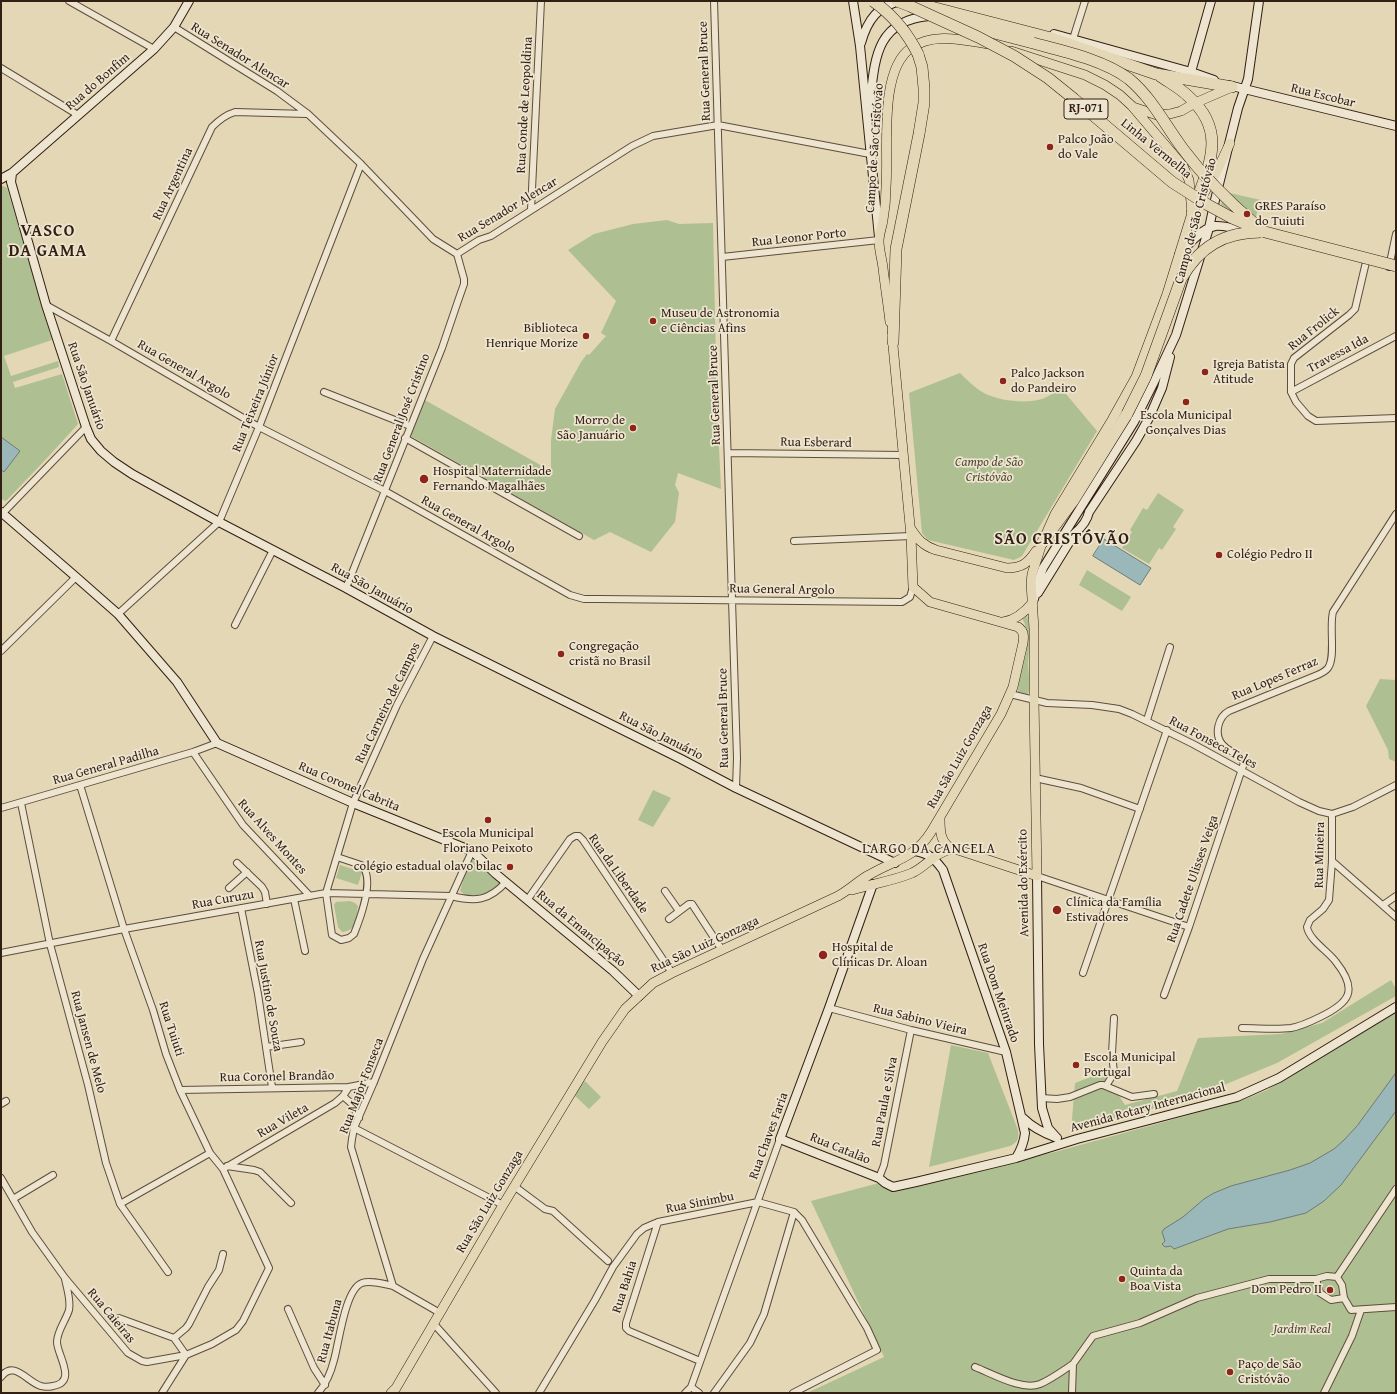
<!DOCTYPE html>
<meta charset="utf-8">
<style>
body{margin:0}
#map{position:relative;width:1397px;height:1394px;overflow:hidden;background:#e3d7b6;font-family:"Gentium Book Plus",serif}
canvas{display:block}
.frame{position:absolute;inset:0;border:2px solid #321f13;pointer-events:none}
</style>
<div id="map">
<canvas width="1397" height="1394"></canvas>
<div class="frame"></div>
</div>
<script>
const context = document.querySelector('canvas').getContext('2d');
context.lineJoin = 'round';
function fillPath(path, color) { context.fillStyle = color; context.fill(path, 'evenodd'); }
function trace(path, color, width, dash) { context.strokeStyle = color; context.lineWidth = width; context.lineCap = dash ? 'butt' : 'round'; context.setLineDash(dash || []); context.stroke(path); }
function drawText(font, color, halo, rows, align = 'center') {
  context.font = font + ' "Gentium Book Plus",serif'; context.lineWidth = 3.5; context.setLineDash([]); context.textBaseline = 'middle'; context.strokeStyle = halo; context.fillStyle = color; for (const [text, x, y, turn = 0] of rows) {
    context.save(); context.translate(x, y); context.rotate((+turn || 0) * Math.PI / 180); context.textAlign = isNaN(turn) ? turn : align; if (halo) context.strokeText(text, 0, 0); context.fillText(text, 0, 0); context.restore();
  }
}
const green = new Path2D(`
 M3 186 7 188 52 340 4 356 11 376 58 361 59 367 13 382 15 388 62 374 78 424 48 457 6 501 1 499V187Z
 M1225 192 1261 200 1254 223 1221 205Z
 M667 220 679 224 713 223 717 407 721 489 678 473 675 485 679 493 675 522 651 552 610 532 594 540 409 435 423 399 551 471V440L555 409 581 362 587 354 589 355 606 336 601 333 616 301 568 250 594 234 633 224Z
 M960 373C967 380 975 388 984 393 999 401 1026 404 1042 399 1048 397 1055 392 1061 388L1097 431 1022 556 1014 560 928 540 922 533 909 393Z
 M1158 493 1184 510 1173 527 1176 529 1162 550 1159 548 1149 564 1122 548 1132 532 1130 530 1143 508 1147 510Z
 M1087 570 1131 597 1122 611 1079 585Z
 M1027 614 1030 635 1028 664 1030 689 1027 695 1018 692C1019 665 1036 644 1022 618Z
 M1380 679 1396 680V762L1389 759 1388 750 1366 706Z
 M653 790 671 798 653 827 638 820Z
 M472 860 477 861 479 869 486 868 499 880 500 884 489 893 467 897 460 891 464 878Z
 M340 865 362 872 358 885 336 878Z
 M350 901 355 903 358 906C356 918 357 931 342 932L338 927 334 905 336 902Z
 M1391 980 1396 989V996L1277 1063 1190 1099 1075 1129 1072 1119 1075 1083 1104 1072 1125 1105 1177 1091 1198 1038 1281 1034 1322 1023Z
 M1396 1011V1393H807L884 1357 811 1201 879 1183 891 1189 1055 1152 1243 1100 1267 1090Z
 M951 1045 988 1053 1018 1130C1019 1139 1018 1142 1010 1146L929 1167Z
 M585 1081 601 1097 589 1109 572 1093Z
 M367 1085 358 1111V1097L352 1092 354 1087Z`);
const water = new Path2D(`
 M1 437 20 451 4 472 1 470Z
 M1104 539 1151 568 1140 585 1093 556Z
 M1396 1073V1111L1341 1185 1324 1201 1306 1213 1270 1222 1228 1229 1174 1249 1171 1246 1165 1247 1162 1244 1165 1241 1162 1232 1164 1229 1183 1217 1204 1199 1214 1193 1231 1186 1290 1170 1310 1163 1334 1149 1344 1140 1357 1126Z`);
const street = new Path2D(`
 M69 1 154 49
 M714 1 732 600 737 758 736 788
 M174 27 277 91 308 114 361 164 433 239 457 254
 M1073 39 1085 1
 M1 68 78 115
 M531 210 541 1
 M457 254 479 240 491 236 632 146 653 136 718 125 870 154
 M722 257 879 240
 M1366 262 1355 309 1349 315 1294 358 1291 364V392L1296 402 1308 416 1316 421 1396 418
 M1389 267 1396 234
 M46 305 111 341 259 427 385 491 570 595 584 599H599L902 602 910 597 913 587
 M111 341 212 127C219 120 225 115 235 112L307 114
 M324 392 410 426
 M1291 392 1396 336
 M405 438 579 536
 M728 453 904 455
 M2 514 86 427
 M794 541 911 536
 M346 588 442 348 458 301 464 284V279L457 254
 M118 614 219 522 259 427 361 164
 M235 625 273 550
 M1 651 76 577
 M1010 694 1047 703 1092 705 1119 709 1132 714 1193 744 1299 802 1319 811 1332 814 1353 807 1396 785
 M1147 720 1170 647
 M193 752 243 825 310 896
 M1035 778 1081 788 1140 809
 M21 803 50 944 88 1085 106 1163 120 1204 168 1272
 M1 808 193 752 217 743
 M337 857 361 865C376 877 360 919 354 934L349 938 341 940 332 935 326 893 353 803 397 705 433 636
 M1332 861 1396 917
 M237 863 262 887 265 892 267 904
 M1037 876 1189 927
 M229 888 247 872
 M665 891 679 911
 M294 899 305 951
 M528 899 570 839 575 836H579L583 840 672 973
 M1383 905 1396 896
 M241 908 258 994 272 1087
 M669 919 689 904H692L722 950
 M1 953 124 929 326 893 451 896C475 902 489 901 506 882
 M1083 973 1167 730
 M1164 995 1189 927 1244 763C1238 751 1229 753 1222 744 1214 734 1218 717 1229 711L1315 676C1320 674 1325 672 1328 668 1336 657 1329 627 1333 612L1396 514
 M829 1008 911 1030 1006 1052
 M1242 1028C1258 1028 1275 1030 1291 1028 1302 1026 1310 1022 1320 1017 1349 1003 1359 991 1336 962 1329 952 1309 940 1307 927L1310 920 1323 909 1329 900 1332 861V814
 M266 1047 301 1042
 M1106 1086 1114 1073 1112 1053 1114 1018
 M180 1090 349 1087 374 1082
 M343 1096 352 1104 359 1118
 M1041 1098 1057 1099 1070 1097 1100 1085H1103L1132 1097 1154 1094
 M1 1104 6 1101
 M354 1128 503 1205
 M227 1166 254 1170 260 1172 291 1203
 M223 1169 335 1103 343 1096 349 1087
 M1 1178 32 1232 65 1278 128 1353 142 1361 147 1362 186 1355 212 1344 236 1330 243 1321 269 1268 223 1169 210 1153 180 1090 166 1054 153 1010 124 929 80 785
 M879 1178 884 1165 911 1030
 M514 1186 545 1209 553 1211 608 1261
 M13 1199 53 1175
 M120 1204 210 1153
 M658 1222 626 1323V1328L629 1331 700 1361
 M1337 1277 1396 1189
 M1316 1279 1320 1293 1331 1300 1344 1298
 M288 1309 314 1368 325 1385
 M440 1313 393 1286 351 1147 352 1139 354 1128 374 1082 423 959 472 851
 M119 1318 174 1338
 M434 1324 496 1393
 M975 1367C993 1374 1022 1391 1040 1384 1052 1379 1062 1371 1073 1364
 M1 1377C14 1359 28 1383 41 1386 44 1387 49 1387 53 1386 78 1382 57 1355 57 1342 57 1331 66 1320 69 1310 71 1300 67 1289 65 1279
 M691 1387 699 1393
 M162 1393 186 1355 174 1338 186 1328 189 1324 208 1287 219 1270 223 1254
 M318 1393C326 1384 331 1372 334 1360 339 1343 345 1289 362 1283 370 1280 384 1284 393 1286
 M539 1393 595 1300 613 1267 637 1234 644 1228 658 1222 758 1202 794 1212 802 1220 867 1328 877 1350 793 1393
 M685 1393 691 1387 780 1139
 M714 1393 750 1343 764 1314 794 1212
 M1072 1393 1073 1364 1093 1336 1140 1323 1197 1298 1269 1279H1316L1327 1276 1337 1277 1342 1285 1344 1298 1351 1310 1396 1307
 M1324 1393 1352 1336 1361 1310`);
const secondary = new Path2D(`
 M853 1 860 46 879 237
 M1054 34 1191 72 1214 80
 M861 43C867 21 878 4 903 1
 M1191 72 1211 1
 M1228 85 1396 126
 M869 110C875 65 872 21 929 16
 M12 173 11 182 46 305 86 427 91 439 101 451 114 462 132 474 219 522 346 588 433 636 681 759 736 788 895 863
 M1 179 12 173 154 49 174 27 189 1
 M1179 255C1188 244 1201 229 1215 226 1225 225 1237 229 1246 232
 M1 512 76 577 118 614 177 682 217 743 353 803 472 851 496 874 613 971 639 996
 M1038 593 1075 533C1082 527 1087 521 1089 512L1136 441 1149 418 1162 388 1170 357
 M1034 599 1040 576 1043 568 1134 422 1153 384 1176 335 1209 228 1215 200 1238 108 1248 79 1259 1
 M915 851C930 854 934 858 943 870L1006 1052 1025 1133C1024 1143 1021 1150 1016 1158
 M1037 876 1039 1044 1042 1108 1048 1128 1056 1137
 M873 884 829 1008 780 1139 879 1178 885 1183 893 1187 916 1182 1016 1158 1077 1139 1237 1097 1279 1078 1396 1007
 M1023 1118C1033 1128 1043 1133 1057 1138`);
const primary = new Path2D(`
 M1133 107 1157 115 1170 114 1181 111 1195 103 1232 87
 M1201 198 1215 175 1230 143
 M890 322C888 304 885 286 883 268 882 259 879 250 879 241 879 234 882 227 883 220 885 209 886 198 886 187 889 150 878 71 911 48 933 32 963 40 988 44
 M911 529C918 540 924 546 936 550L1007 568C1022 568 1028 563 1036 551
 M1003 622C1016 620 1025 612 1033 602
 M940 818C940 830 940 840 949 847L1037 876 1034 700V629L1031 583 1032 574 1042 543 1055 514 1112 420 1136 377 1167 294 1192 213 1189 180 1183 166 1132 106 1120 95 1105 85 1085 75 1011 51
 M852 890C871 884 893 881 912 873 927 866 936 851 953 849
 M391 1393 396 1388 410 1364 503 1205 602 1042 625 1009 653 983 672 973 838 896C849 890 858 881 869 875 894 860 914 859 931 832L1001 714 1013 687 1023 643C1024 636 1024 631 1018 627L930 602 913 587 911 536 892 335`);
const highway = new Path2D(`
 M908 1 1051 38 1156 74 1232 87
 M952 22 1033 43
 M1160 76C1170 83 1180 88 1188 96 1230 133 1207 169 1192 213
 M893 342 896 249 919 134 924 103V88L922 67 918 54
 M1042 543 1073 501 1127 414`);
const highwayBridge = new Path2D(`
 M873 1C893 15 907 32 918 54
 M897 1 910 6 978 37 1014 56 1048 78 1074 99 1172 182 1208 205 1232 218 1265 232 1396 266
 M1033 43C1063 51 1104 60 1129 79 1152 98 1165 125 1183 149 1204 177 1229 202 1256 225
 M1127 414 1146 376 1181 279C1199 247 1224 232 1261 232`);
const markers = [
 [1050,147,4,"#8f2418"],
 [1247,214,4,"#8f2418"],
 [653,321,4,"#8f2418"],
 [586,336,4,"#8f2418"],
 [1205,372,4,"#8f2418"],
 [1003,381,4,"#8f2418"],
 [1186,402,4,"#8f2418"],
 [633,428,4,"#8f2418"],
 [424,479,5,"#8f2418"],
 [1219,555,4,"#8f2418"],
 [561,654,4,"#8f2418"],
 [488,820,4,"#8f2418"],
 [510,867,4,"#8f2418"],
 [1057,910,5,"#8f2418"],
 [823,955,5,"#8f2418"],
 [1076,1065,4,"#8f2418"],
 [1122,1279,4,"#8f2418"],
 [1330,1290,4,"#8f2418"],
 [1230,1372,4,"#8f2418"]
];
const shields = [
 [1086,109,44]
];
const shieldNames = [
 ["RJ-071",1086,109]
];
const streetNames = [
 ["Rua Senador Alencar",240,56,32],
 ["Rua General Bruce",705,71,-92],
 ["Rua do Bonfim",98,82,-41],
 ["Rua Escobar",1323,96,14],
 ["Rua Conde de Leopoldina",525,105,-87],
 ["Campo de São Cristóvão",875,148,-86],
 ["Linha Vermelha",1156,149,39],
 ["Rua Argentina",173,184,-65],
 ["Rua Senador Alencar",508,210,-31],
 ["Campo de São Cristóvão",1196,221,-75],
 ["Rua Leonor Porto",799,238,-6],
 ["Rua Frolick",1314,329,-39],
 ["Travessa Ida",1338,354,-28],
 ["Rua General Argolo",184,370,30],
 ["Rua São Januário",86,386,71],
 ["Rua General Bruce",715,395,-92],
 ["Rua Teixeira Júnior",256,403,-68],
 ["Rua General José Cristino",402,418,-69],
 ["Rua Esberard",816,443,1],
 ["Rua General Argolo",468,525,29],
 ["Rua São Januário",372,589,29],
 ["Rua General Argolo",782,590,1],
 ["Rua Lopes Ferraz",1275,679,-23],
 ["Rua Carneiro de Campos",388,703,-64],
 ["Rua General Bruce",724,718,-91],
 ["Rua São Januário",661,736,27],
 ["Rua Fonseca Teles",1213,743,28],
 ["Rua São Luiz Gonzaga",960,757,-60],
 ["Rua General Padilha",106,766,-16],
 ["Rua Coronel Cabrita",349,787,23],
 ["Rua Alves Montes",272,837,48],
 ["Rua Mineira",1320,855,-89],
 ["Rua da Liberdade",618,874,55],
 ["Rua Cadete Ulisses Veiga",1193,879,-71],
 ["Avenida do Exército",1024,883,-91],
 ["Rua Curuzu",223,900,-10],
 ["Rua da Emancipação",581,929,40],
 ["Rua São Luiz Gonzaga",705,945,-25],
 ["Rua Dom Meinrado",998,993,71],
 ["Rua Justino de Souza",268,996,80],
 ["Rua Sabino Vieira",920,1020,14],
 ["Rua Tuiuti",171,1029,72],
 ["Rua Jansen de Melo",88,1042,75],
 ["Rua Coronel Brandão",277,1077,-1],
 ["Rua Major Fonseca",362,1086,-69],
 ["Rua Paula e Silva",885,1102,-79],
 ["Avenida Rotary Internacional",1148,1108,-15],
 ["Rua Vileta",283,1121,-30],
 ["Rua Chaves Faria",769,1136,-70],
 ["Rua Catalão",840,1149,22],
 ["Rua São Luiz Gonzaga",490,1202,-59],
 ["Rua Sinimbu",700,1203,-11],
 ["Rua Bahia",625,1287,-72],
 ["Rua Caieiras",111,1316,50],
 ["Rua Itabuna",330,1331,-75]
];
const poiNames = [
 ["Palco João",1058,140],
 ["do Vale",1058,155],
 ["GRES Paraíso",1255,207],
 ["do Tuiuti",1255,222],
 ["Museu de Astronomia",661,314],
 ["e Ciências Afins",661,329],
 ["Biblioteca",578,329,"right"],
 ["Henrique Morize",578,344,"right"],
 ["Igreja Batista",1213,365],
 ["Atitude",1213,380],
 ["Palco Jackson",1011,374],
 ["do Pandeiro",1011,389],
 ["Escola Municipal",1186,416,"center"],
 ["Gonçalves Dias",1186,431,"center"],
 ["Morro de",625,421,"right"],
 ["São Januário",625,436,"right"],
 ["Hospital Maternidade",433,472],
 ["Fernando Magalhães",433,487],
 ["Colégio Pedro II",1227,555],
 ["Congregação",569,647],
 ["cristã no Brasil",569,662],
 ["Escola Municipal",488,834,"center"],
 ["Floriano Peixoto",488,849,"center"],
 ["colégio estadual olavo bilac",502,867,"right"],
 ["Clínica da Família",1066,903],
 ["Estivadores",1066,918],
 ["Hospital de",832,948],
 ["Clínicas Dr. Aloan",832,963],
 ["Escola Municipal",1084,1058],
 ["Portugal",1084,1073],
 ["Quinta da",1130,1272],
 ["Boa Vista",1130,1287],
 ["Dom Pedro II",1322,1290,"right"],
 ["Paço de São",1238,1365],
 ["Cristóvão",1238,1380]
];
const parkNames = [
 ["Campo de São",989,463],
 ["Cristóvão",989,478],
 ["Jardim Real",1302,1330]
];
const neighbourhoodNames = [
 ["LARGO DA CANCELA",929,849]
];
const districtNames = [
 ["VASCO",48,232],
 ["DA GAMA",48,252],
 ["SÃO CRISTÓVÃO",1062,540]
];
fillPath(green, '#aebf92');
fillPath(water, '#9ab7b9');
trace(water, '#707a77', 1);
trace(street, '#5e4d3c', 8);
trace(secondary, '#321f13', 10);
trace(primary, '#321f13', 10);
trace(highway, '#321f13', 12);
trace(street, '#ede5d0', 6);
trace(secondary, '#ede5d0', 8);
trace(primary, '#e3d7b6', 9);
trace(highway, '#e3d7b6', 11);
trace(highwayBridge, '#321f13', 12, []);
trace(highwayBridge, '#e3d7b6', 11);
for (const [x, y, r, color] of markers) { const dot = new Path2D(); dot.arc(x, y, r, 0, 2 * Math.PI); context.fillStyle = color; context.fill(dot); trace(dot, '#ede5d0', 1.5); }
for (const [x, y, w] of shields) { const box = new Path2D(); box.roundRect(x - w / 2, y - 10, w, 20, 3); context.fillStyle = '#ede5d0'; context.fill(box); trace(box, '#321f13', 1); }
drawText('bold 12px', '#321f13', null, shieldNames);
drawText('13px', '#321f13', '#ede5d0', streetNames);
drawText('13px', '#321f13', '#ede5d0', poiNames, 'left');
drawText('italic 13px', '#514733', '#ede5d0', parkNames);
context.letterSpacing = '1px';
drawText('14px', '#321f13', '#ede5d0', neighbourhoodNames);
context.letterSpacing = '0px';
context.letterSpacing = '1px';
drawText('bold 17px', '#321f13', '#ede5d0', districtNames);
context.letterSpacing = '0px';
</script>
